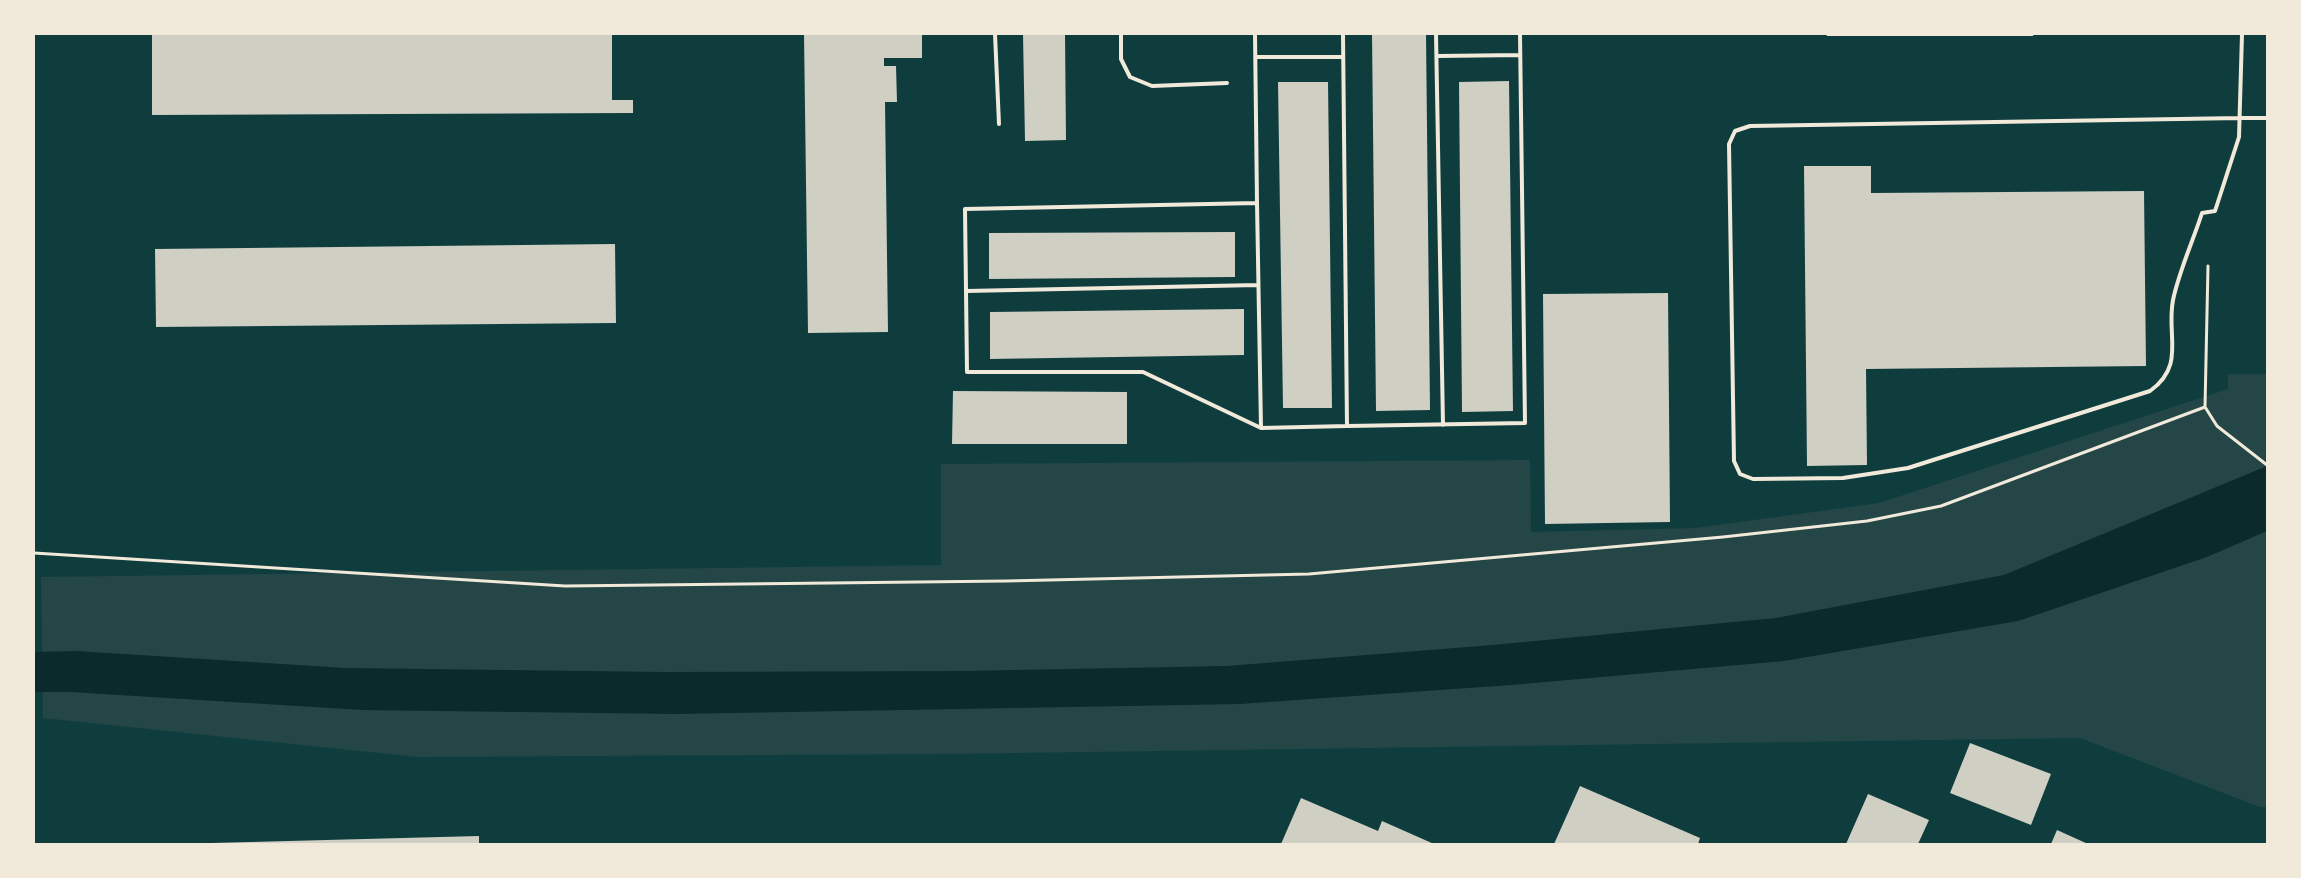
<!DOCTYPE html>
<style>
body{margin:0}
#map{position:relative;width:2301px;height:878px;overflow:hidden;background:#0f3d3e;font-family:Cabin,sans-serif}
canvas{display:block}
.frame{position:absolute;inset:0;border:35px solid #f1e9da;pointer-events:none}
</style>
<div id="map">
<canvas width="2301" height="878"></canvas>
<div class="frame"></div>
</div>
<script>
const context = document.querySelector('canvas').getContext('2d');
context.lineJoin = 'round';
function fillPath(path, color) { context.fillStyle = color; context.fill(path, 'evenodd'); }
function trace(path, color, width, dash) { context.strokeStyle = color; context.lineWidth = width; context.lineCap = dash ? 'butt' : 'round'; context.setLineDash(dash || []); context.stroke(path); }
const green = new Path2D(`
 M2228 374H2267V807H2260L2080 738 945 754 417 757 43 718 41 577 941 565V464L1530 460 1531 532 1696 528 1879 503 2228 389Z`);
const water = new Path2D(`
 M2267 466V531L2207 557 2018 621 1784 661 1511 685 1240 704 676 714 362 710 71 692H34V652L76 651 345 668 666 672 963 671 1227 666 1493 645 1776 618 2004 575Z`);
const building = new Path2D(`
 M152 34H612V100H633V113L152 115Z
 M804 34H922V58H884V66H896L897 102H885L888 332 808 333Z
 M1023 34H1065L1066 140 1025 141Z
 M1372 34H1426L1430 410 1376 411Z
 M1509 81 1513 411 1462 412 1459 82Z
 M1278 82H1328L1332 408H1283Z
 M1804 166H1871V193L2144 191 2146 366 1866 369 1867 465 1807 466Z
 M1235 232V277L989 279V233Z
 M615 244 616 323 156 327 155 249Z
 M1668 293 1670 522 1545 524 1543 294Z
 M1244 309V355L990 359V312Z
 M953 391 1127 392V444H952Z
 M1970 743 2051 774 2031 825 1950 793Z
 M1580 786 1700 838 1698 844H1554Z
 M1868 794 1929 820 1918 844H1846Z
 M1301 798 1378 831 1382 821 1434 844H1281Z
 M2057 830 2088 844H2051Z
 M479 836V844H212V843Z`);
const path = new Path2D(`
 M2205 407 2208 266
 M34 553 565 586 1006 581 1309 574 1723 537 1867 521 1941 506 2205 407 2217 426 2267 465`);
const service = new Path2D(`
 M995 34 999 124
 M1121 34V59L1130 77 1152 86 1227 83
 M1255 34 1257 203 965 209 967 372H1143L1261 428 1347 426 1343 34
 M1436 34 1443 425
 M1828 34H2032
 M2242 34 2239 137 2215 211 2202 213C2193 241 2179 271 2173 300 2166 336 2186 365 2150 391L1908 468 1843 478 1753 479 1740 474 1734 461 1729 144 1735 131 1750 126 2240 118H2267
 M1437 56 1520 55
 M1256 57H1343
 M1257 203 1261 428
 M966 291 1258 285
 M1347 426 1525 423 1520 34`);
fillPath(green, '#244646');
fillPath(water, '#0a2a2b');
fillPath(building, '#cfcfc3');
trace(path, '#f1e9da', 3);
trace(service, '#f1e9da', 4);
</script>
